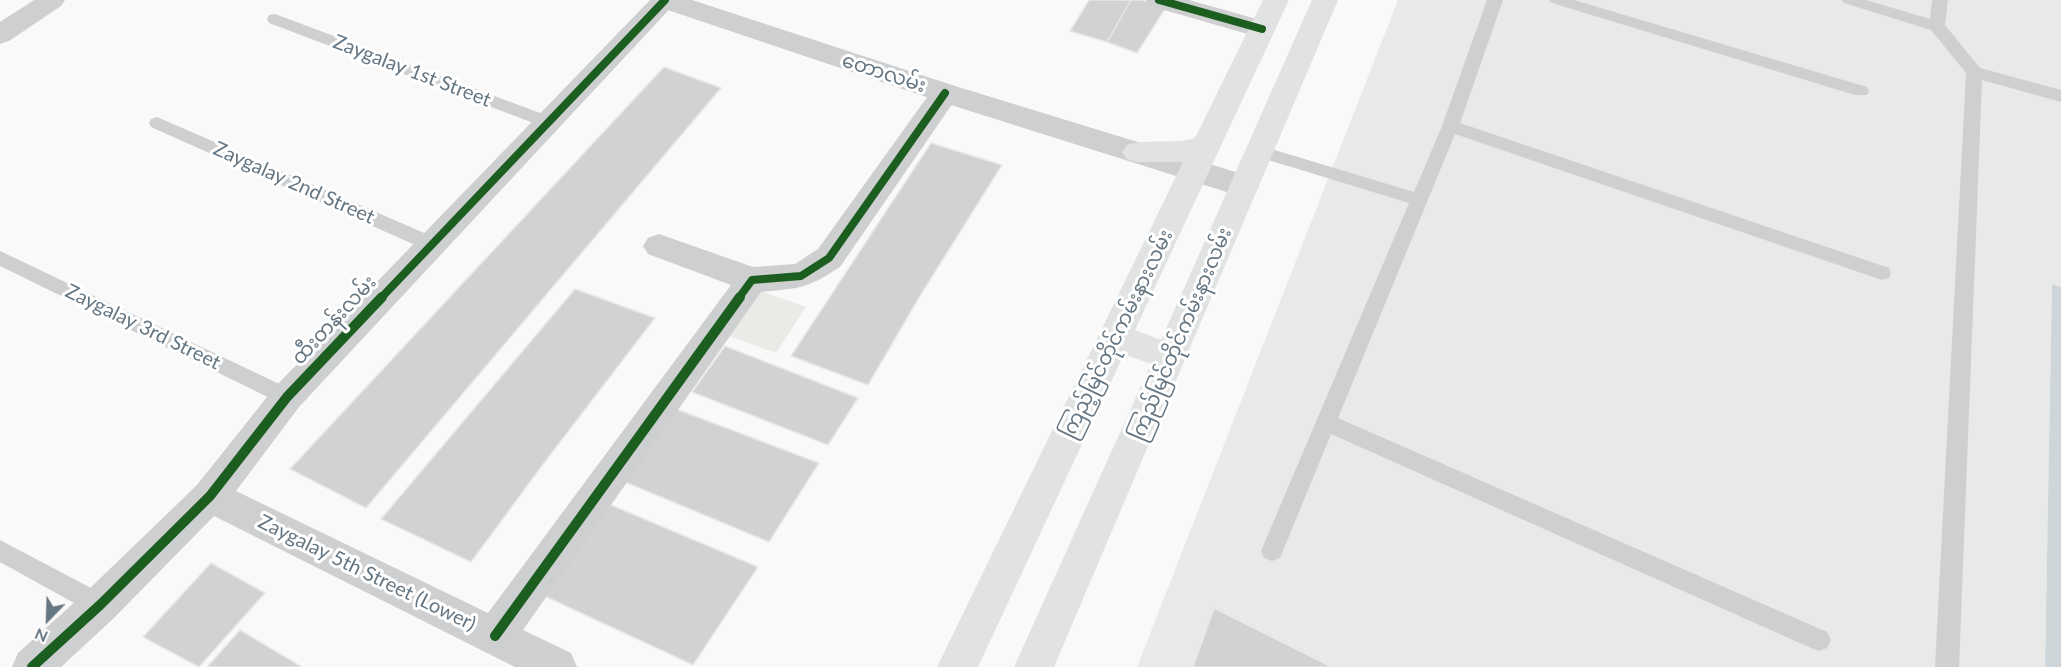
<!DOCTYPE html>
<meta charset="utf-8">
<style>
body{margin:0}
#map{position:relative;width:2061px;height:667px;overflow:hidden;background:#f9f9f9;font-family:Lato,sans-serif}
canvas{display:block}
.north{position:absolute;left:18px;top:589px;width:60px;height:60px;-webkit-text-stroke:4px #fff;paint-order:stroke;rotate:203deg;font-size:16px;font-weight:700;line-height:24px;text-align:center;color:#657683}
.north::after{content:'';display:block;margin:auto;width:21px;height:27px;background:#657683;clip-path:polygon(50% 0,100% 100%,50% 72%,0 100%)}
</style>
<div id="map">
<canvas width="2061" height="667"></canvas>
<div class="north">N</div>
</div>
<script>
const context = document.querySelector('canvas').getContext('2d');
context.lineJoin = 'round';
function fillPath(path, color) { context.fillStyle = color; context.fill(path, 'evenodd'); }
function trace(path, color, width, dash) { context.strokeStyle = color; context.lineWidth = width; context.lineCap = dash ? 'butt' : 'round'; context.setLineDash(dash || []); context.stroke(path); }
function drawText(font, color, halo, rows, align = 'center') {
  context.font = font + ' Lato,"Noto Sans Myanmar",sans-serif'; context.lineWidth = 6; context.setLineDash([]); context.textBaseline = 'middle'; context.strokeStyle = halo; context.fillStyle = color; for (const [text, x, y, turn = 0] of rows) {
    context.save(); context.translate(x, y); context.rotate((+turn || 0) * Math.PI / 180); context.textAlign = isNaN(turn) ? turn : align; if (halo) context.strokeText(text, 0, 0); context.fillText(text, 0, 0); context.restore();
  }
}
const built = new Path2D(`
 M1398 0H2061V287L2052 284 2045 667H1137Z`);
const green = new Path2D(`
 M758 290 806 307 776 353 726 335Z`);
const water = new Path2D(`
 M2052 284 2061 287V667H2045Z`);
const building = new Path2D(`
 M1089 0H1131L1107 42 1070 31Z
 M1131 0H1142L1167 6 1137 53 1107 42Z
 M664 67 721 88 366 508 290 469Z
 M931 143 1002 165 920 296 868 385 791 356Z
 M575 289 655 318 544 463 471 562 381 519Z
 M725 346 858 398 828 445 692 392Z
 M676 409 819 463 769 542 625 482Z
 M611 505 758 567 693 665 536 592Z
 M211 563 265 593 199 667 143 637Z
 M1214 608 1332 667H1193Z
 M240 630 302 667H207Z`);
const service = new Path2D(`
 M1487 0H1503L1460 123 1889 268 1891 273 1889 278 1882 280 1455 134 1338 418 1827 632 1831 640 1827 648 1819 651 1811 648 1331 434 1280 558 1272 561 1264 558 1261 551 1409 203 1252 155 1249 151 1252 147 1258 145 1414 192 1442 126Z
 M1549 0H1574L1867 87 1869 91 1867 95H1855L1552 3Z
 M1841 0H1866L1930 19 1932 0H1948L1945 25 1980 68 2061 90V102L1982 80 1959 667H1935L1966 73 1931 30 1844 3Z
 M275 14 556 119 558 123 556 127H544L269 23 267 19 269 15Z
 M157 117 438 239 440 244 438 249 431 251 424 249 151 127 149 123 151 119Z
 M0 251 294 391 297 397 294 403 287 406 280 403 0 266Z
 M0 540 108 597 111 605 108 613 100 616 92 613 0 562Z`);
const minor = new Path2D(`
 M34 0H65L61 6 9 41 0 44V22Z
 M650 0H678L299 407 236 491 488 613 731 285 648 254 643 246 648 238 659 234 753 267 795 264 818 249 935 86 945 83 955 86 959 93 955 100 840 267C806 289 801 288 761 292L523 630 571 653 577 667H515L214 516 114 618 61 667H12L18 653 86 592 197 485 275 387Z
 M1146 0H1189L1271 23 1275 29 1271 35 1262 38 1150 6Z`);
const tertiary = new Path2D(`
 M652 0H692L955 86 1255 178 1259 186 1255 194 1244 197 1233 194 935 100 656 6Z`);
const primary = new Path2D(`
 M1263 0H1289L1135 330 1161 340 1312 0H1338L1054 667H1014L1151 364 1124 354 978 667H937L1183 162H1137L1127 159 1122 152 1127 145C1149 138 1173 145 1195 138Z`);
const cyclewayFar1 = new Path2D(`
 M1159 0 1262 29
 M380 299 665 0
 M738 299 752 280 801 276 829 258 945 93`);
const cycleway = new Path2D(`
 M495 636 740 297
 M32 667 100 605 210 496 287 397 382 297`);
const streetNames = [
 ["Zaygalay 1st Street",412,71,21],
 ["တောလမ်း",884,73,18],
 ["Zaygalay 2nd Street",294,183,24],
 ["ထီးတန်းလမ်း",334,320,-47],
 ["Zaygalay 3rd Street",143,327,26],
 ["ကြည့်မြင်တိုင်ကမ်းနားလမ်း",1117,334,-64],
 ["ကြည်မြင်တိုင်ကမ်းနားလမ်း",1181,334,-67],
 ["Zaygalay 5th Street (Lower)",367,573,26]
];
fillPath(built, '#e8e9e9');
fillPath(green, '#e8ebe6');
fillPath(water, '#ced6d9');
fillPath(building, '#d0d2d3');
trace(building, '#e8e8e8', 1.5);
fillPath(service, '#cecfd0');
fillPath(minor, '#cecfd0');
fillPath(tertiary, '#cecfd0');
fillPath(primary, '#e1e2e2');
trace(cyclewayFar1, '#1b5e20', 8);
trace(cycleway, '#1b5e20', 10);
drawText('20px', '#657683', '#fff', streetNames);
</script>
